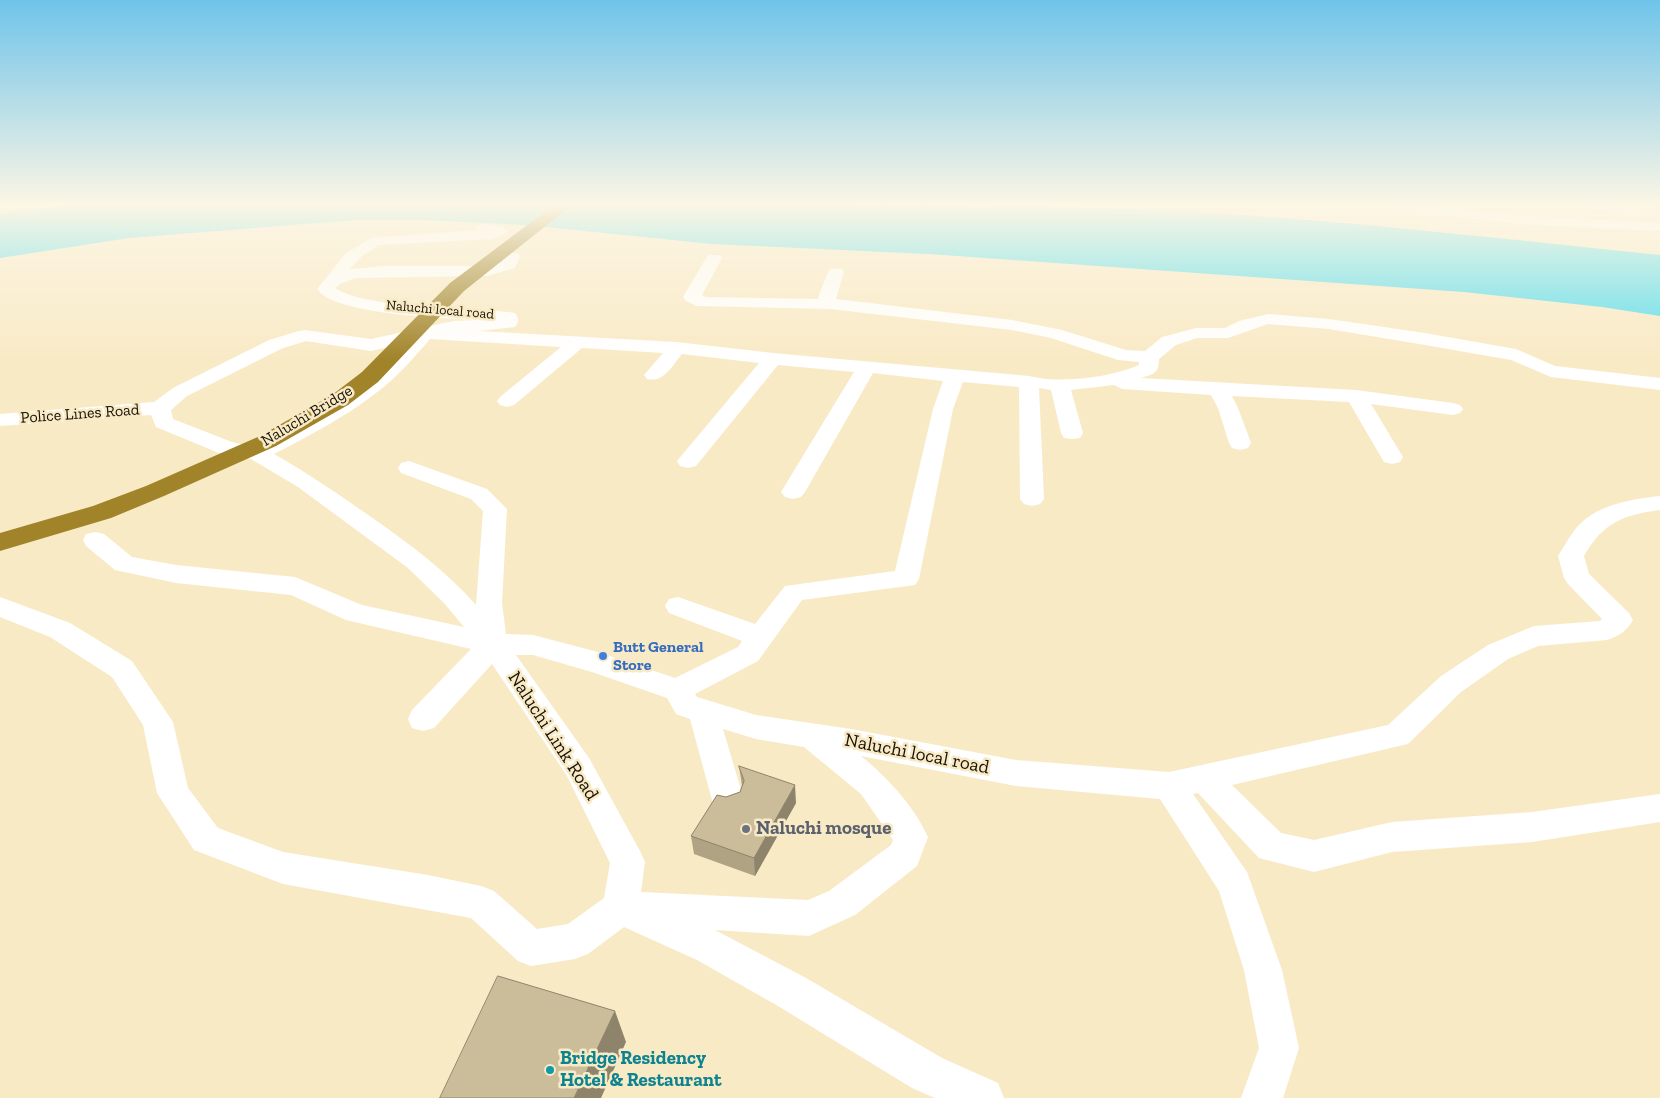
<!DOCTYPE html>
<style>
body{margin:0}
canvas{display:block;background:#f9eac6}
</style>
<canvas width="1660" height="1098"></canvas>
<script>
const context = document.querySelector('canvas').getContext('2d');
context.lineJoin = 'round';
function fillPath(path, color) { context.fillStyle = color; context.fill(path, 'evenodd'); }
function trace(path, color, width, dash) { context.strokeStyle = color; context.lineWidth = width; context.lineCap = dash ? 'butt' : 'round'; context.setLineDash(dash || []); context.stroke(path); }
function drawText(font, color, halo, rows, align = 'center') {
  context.font = font + ' "Zilla Slab",serif'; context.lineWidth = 5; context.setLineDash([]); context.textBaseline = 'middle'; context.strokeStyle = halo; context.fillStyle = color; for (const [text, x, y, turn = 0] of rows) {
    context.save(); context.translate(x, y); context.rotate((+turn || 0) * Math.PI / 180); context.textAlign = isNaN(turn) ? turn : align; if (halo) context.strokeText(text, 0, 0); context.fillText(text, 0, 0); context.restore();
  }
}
const water = new Path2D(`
 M82 205H815C941 210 1068 204 1194 212 1350 221 1505 239 1660 255V316L1602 307 1464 292 929 254 712 244 525 225 426 220H355L129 238 0 258V213Z`);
const minor = new Path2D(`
 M1386 205H1432L1519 216 1660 223V231L1519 224 1393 209Z
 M1587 205 1639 207 1641 210 1639 213 1634 214 1594 209Z
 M483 224 501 226 508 231 505 234 492 239 379 245 363 255 350 269 385 266H487L502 262 506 253H518L520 256 515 268 487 276 355 278 340 284 335 288C368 309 467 308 509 312L515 313C519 318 519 322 515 327L479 331 677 342 773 353 1029 376C1059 384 1109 378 1139 365V362L1118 360 1051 338 1012 330 830 309 697 306 686 301 683 297 708 255H720L722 258 702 295 706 297 818 299C820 292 827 274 830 269H842L844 272 836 299 1012 320 1062 330 1126 350 1145 351 1162 337 1196 328H1225L1239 321 1268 314 1329 319 1425 333 1516 349 1555 366 1660 378V390L1551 377 1511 360 1425 345 1329 329 1268 324 1228 338H1197L1176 345 1159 359C1159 373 1154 374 1141 378L1356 390 1453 403 1460 405 1463 409 1460 413 1453 415 1371 404 1403 457 1400 462 1392 464 1384 462 1349 402 1232 396 1238 408 1251 443 1248 448 1240 450 1232 448 1229 443 1218 408 1211 395 1122 389 1114 385 1071 390 1083 433 1080 438 1072 439 1064 438 1061 433 1051 390 1039 388 1044 499 1040 504 1032 506 1024 504 1020 499 1019 387 963 382 953 409 919 579 915 585 802 600 758 661 695 694 697 697 756 715 851 729 1016 760 1169 772 1388 725 1441 676 1488 645 1534 626 1600 621 1602 619 1568 584 1564 578 1558 556C1565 545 1571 533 1580 524 1600 504 1633 499 1660 496V510C1622 515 1603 523 1584 556L1589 574 1629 613 1633 620C1627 631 1619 636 1607 640L1538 646 1508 659 1461 692 1408 744 1232 785 1281 833 1314 840 1392 822 1532 812 1660 794V822L1532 842 1392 852 1314 872 1259 858 1198 793 1193 794 1247 872 1282 970 1299 1048 1283 1098H1241L1259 1048 1244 970 1219 891 1160 799 1016 786 861 756C887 777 914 806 928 837L917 866 855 915 822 930 809 936 715 930 806 978 942 1058 998 1083 1004 1098H935L912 1088 778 1006 697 960 624 927 588 954 575 959 531 966 518 961 471 918 283 884 194 850 157 793 143 725 112 677 50 637 0 617V597L70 623 132 661 173 722 188 788 218 828 283 852 428 875 481 886 494 891 537 929 568 924 604 898 610 863 567 776 492 664 434 728 423 731 412 728 408 719 412 710 471 649 346 620 291 595 176 583 115 570 86 546 83 540 86 534 95 532 104 534 132 557 176 565 295 577 362 605 464 627 444 603 408 568 298 487 251 459 219 453 156 427 151 415 0 426V414L154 402 173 388 269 340 299 331 305 330 371 339 453 321 478 320C446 318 334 315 317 289L346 253 371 238 477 230 476 228 478 225ZM430 339 561 347 500 397 497 401 500 405 507 407 514 405 582 348 663 353 644 375 647 379C664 383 672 366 682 354L759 363 677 461 680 466 688 468 696 466 778 365 854 372 781 492 785 497 793 499 801 497 805 492 873 373 943 381 933 409 895 571 785 586 755 624 678 597 669 599 665 606 669 613 742 641 738 647 675 678 598 652 533 635 506 634 502 603 507 509 487 489 409 461 401 463 398 468 401 473 471 499 483 511 476 605C446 571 411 545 374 519 341 496 309 474 274 454 309 436 345 417 376 393 396 378 414 358 430 339ZM306 341 371 351 407 343 362 385 301 424 255 447 232 442 173 419 171 410 187 396 283 348ZM516 655H533L592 672 667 698 676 714 690 719 712 800 716 810 728 814 740 810 744 800 723 729 756 739 804 747 861 794 893 840 891 845 829 891 808 900 641 892 645 862 640 851 589 758Z`);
const highway = new Path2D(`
 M554 205H572L464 291 378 382 348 405 276 446 164 496 111 518 0 551V533L93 506 146 486 260 436 332 395 362 372 450 283Z`);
const wall = new Path2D(`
 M739 766 796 803 755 876 694 854 691 836 726 797 740 792 742 786Z`);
const shadedWall = new Path2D(`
 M795 785 796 803 755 876 754 858Z
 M615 1011 626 1042 601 1098H574Z`);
const building = new Path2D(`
 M739 766 795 785 754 858 691 836 717 795 726 797 740 792 744 781Z
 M498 976 615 1011 574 1098H440Z`);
const markers = [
 [603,656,5,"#3f7fe0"],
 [746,829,5,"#6b7280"],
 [550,1070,5,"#0f9aa8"]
];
const farStreetnames = [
 ["Naluchi local road",440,310,5]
];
const streetNames = [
 ["Police Lines Road",80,414,-4],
 ["Naluchi Bridge",307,416,-31]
];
const shopNames = [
 ["Butt General",613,647],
 ["Store",613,665]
];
const nearStreetnames = [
 ["Naluchi Link Road",553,736,57],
 ["Naluchi local road",917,754,11]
];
const nearWorshipnames = [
 ["Naluchi mosque",756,829]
];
const nearCulturenames = [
 ["Bridge Residency",560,1059],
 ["Hotel & Restaurant",560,1081]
];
fillPath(water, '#5bddec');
fillPath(minor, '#fff');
fillPath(highway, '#a1842a');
fillPath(wall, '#afa384');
fillPath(shadedWall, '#8e846c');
fillPath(building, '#cbbd9a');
trace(building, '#8e846c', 1);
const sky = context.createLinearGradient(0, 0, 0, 359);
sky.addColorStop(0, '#6fc4ea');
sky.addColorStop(0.57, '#fcf6e5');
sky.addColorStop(1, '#fcf6e500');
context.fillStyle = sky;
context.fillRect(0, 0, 1660, 359);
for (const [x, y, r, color] of markers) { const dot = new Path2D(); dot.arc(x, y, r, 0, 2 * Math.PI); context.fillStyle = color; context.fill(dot); trace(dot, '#f9eac6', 2); }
drawText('14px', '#171105', '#f9eac6', farStreetnames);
drawText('16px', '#171105', '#f9eac6', streetNames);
drawText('bold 16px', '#366cbe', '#f9eac6', shopNames, 'left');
drawText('19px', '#171105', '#f9eac6', nearStreetnames);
drawText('bold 19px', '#5b616d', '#f9eac6', nearWorshipnames, 'left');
drawText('bold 19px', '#0d838f', '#f9eac6', nearCulturenames, 'left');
</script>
